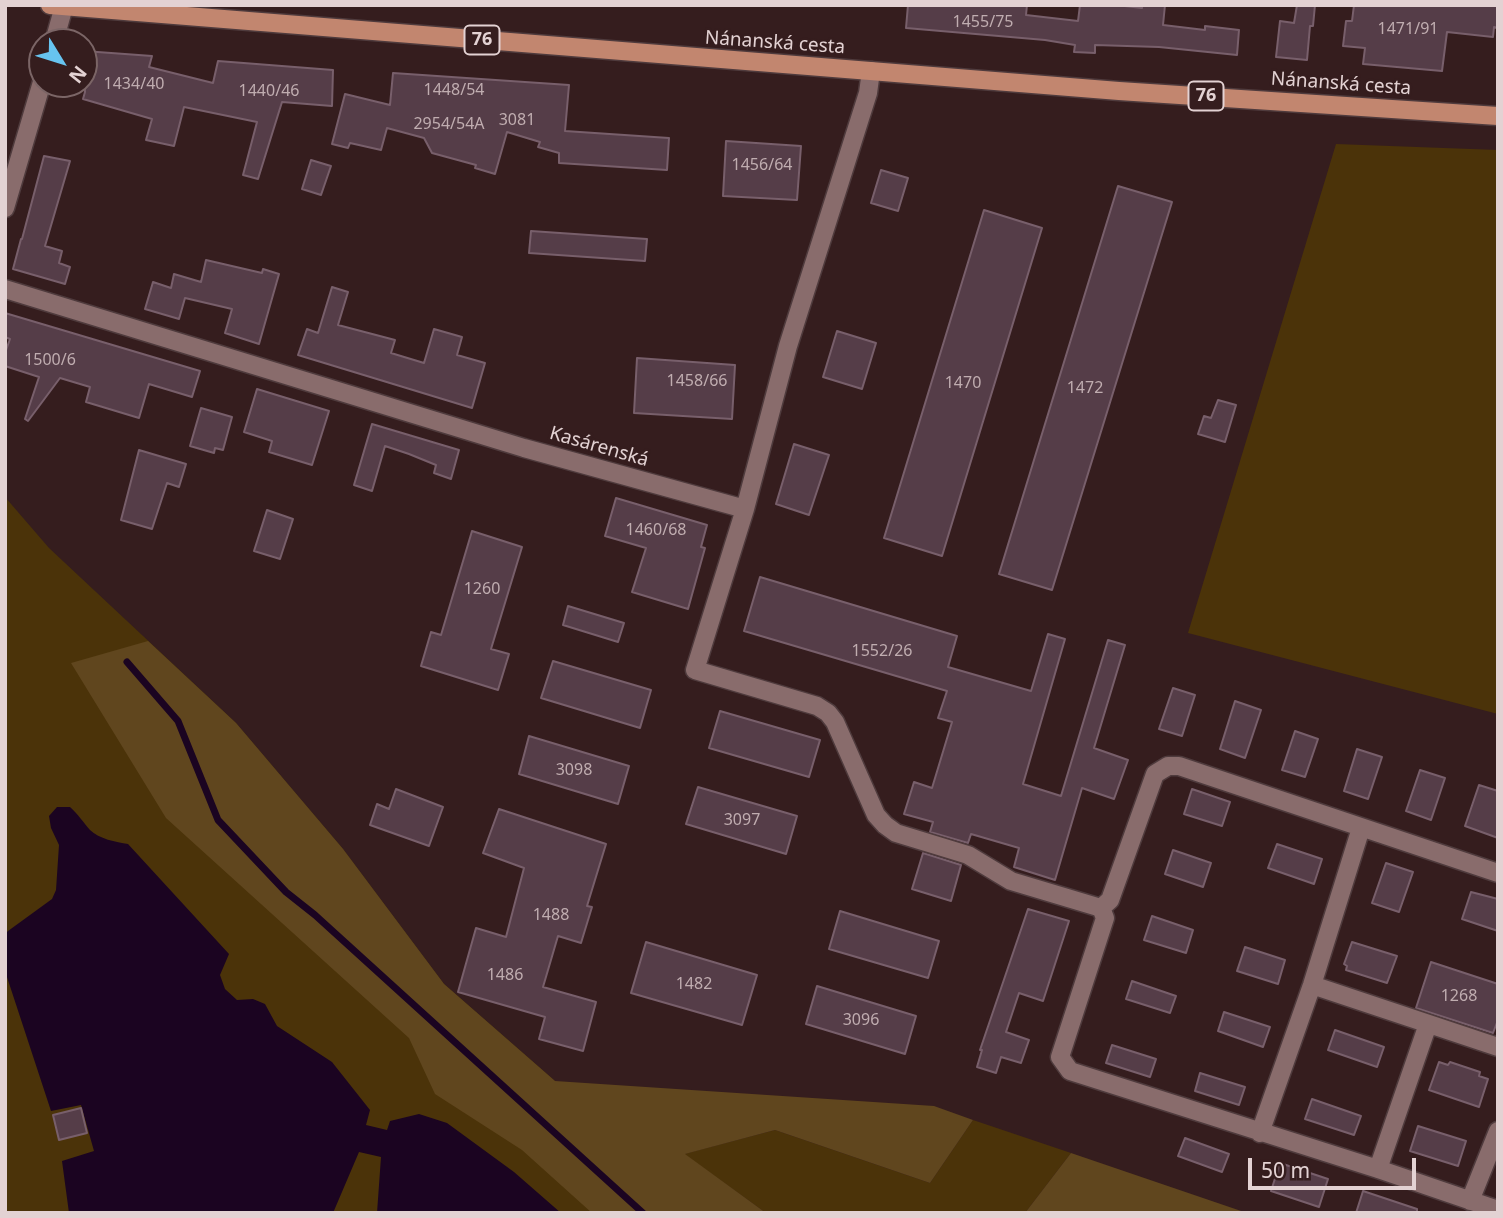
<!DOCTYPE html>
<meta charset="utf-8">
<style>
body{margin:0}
#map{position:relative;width:1503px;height:1218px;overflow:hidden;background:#351d1e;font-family:"Noto Sans",sans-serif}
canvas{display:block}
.frame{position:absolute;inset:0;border:7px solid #e3d2d3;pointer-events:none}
.north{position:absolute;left:28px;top:28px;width:70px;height:70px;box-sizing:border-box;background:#351d1e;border:2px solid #7b6566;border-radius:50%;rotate:128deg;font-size:19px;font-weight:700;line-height:28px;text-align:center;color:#e3d2d3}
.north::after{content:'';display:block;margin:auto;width:24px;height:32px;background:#67c4f0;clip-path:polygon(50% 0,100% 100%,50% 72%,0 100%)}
.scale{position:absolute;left:1248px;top:1158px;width:168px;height:32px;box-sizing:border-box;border:4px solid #e3d2d3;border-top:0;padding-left:9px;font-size:21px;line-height:24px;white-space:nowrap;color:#e3d2d3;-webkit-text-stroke:5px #351d1e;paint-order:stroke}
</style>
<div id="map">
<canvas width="1503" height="1218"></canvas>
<div class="frame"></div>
<div class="north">N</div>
<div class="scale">50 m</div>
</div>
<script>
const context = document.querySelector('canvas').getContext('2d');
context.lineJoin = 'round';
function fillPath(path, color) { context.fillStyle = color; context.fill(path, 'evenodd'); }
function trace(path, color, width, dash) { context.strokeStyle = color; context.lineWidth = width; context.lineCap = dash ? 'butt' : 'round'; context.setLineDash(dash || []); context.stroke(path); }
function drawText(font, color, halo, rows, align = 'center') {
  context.font = font + ' "Noto Sans",sans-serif'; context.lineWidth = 5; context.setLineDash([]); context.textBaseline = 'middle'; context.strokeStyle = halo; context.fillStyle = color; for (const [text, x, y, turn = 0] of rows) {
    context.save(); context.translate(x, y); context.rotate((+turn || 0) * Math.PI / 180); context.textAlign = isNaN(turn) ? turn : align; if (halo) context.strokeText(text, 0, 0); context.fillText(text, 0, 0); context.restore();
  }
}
const green = new Path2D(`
 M1336 144 1498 150V714L1188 633Z
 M5 497 49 548 236 723 343 849 444 984 555 1081 695 1213H5Z
 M973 1120 1071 1153 1025 1213H766L684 1154 775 1130 930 1183Z`);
const forest = new Path2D(`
 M148 641 236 723 343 849 444 984 555 1081 934 1106 973 1120 930 1183 775 1130 685 1154 766 1213H592L522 1150 435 1094 409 1038 166 818 71 663Z
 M1071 1153 1247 1213H1025Z`);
const water = new Path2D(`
 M57 807H70C78 814 83 822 90 830 99 839 116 842 128 844L229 954 220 975 225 989 237 1000 253 999 265 1004 277 1026 332 1062 370 1110 366 1125 387 1130 390 1121 419 1114 447 1123 514 1172 561 1213H377L381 1157 359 1152 333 1213H69L62 1161 94 1151 81 1105 51 1111 5 971V934L8 931 52 899 56 890 59 845 51 828 49 816Z`);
const stream = new Path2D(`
 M127 662 178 721 218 820 286 892 315 915 643 1213`);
const building = new Path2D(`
 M908 5H1027L1026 15 1078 21 1080 5H1116L1142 8V5H1165L1163 25 1205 30V26L1239 30 1237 55 1159 47 1095 45V53L1074 52 1075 45 1045 40 906 28Z
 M1297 5H1315L1313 26H1310L1307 60 1276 57 1280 21 1294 23Z
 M1354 5H1498V28L1494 27 1493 37 1447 32 1442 71 1363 64 1365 48 1343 46 1346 21H1352Z
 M84 51 152 56 149 67 213 83 218 61 333 70 332 106 282 102 258 179 243 175 257 122 184 107 174 146 146 140 152 119 83 99 85 92Z
 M393 73 569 85 565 131 669 138 667 170 559 163V153L538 147 540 142 507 132 495 174 475 168 476 165 432 153 424 138 387 128 381 150 350 143 348 148 332 144 345 94 390 105Z
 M726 141 801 146 797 200 723 196Z
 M44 156 70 161 45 246 62 251 59 263 70 267 65 284 13 269 21 239H22Z
 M311 160 331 166 321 195 302 189Z
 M881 170 908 178 898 211 871 203Z
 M1118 186 1172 202 1052 590 999 574Z
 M984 210 1042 228 942 556 884 538Z
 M531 231 647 239 645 261 529 253Z
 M206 260 262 273 263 269 279 274 259 344 225 333 232 309 185 298 179 319 145 309 153 282 171 288 174 274 201 282Z
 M332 287 348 292 338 325 395 340 391 353 424 363 434 329 462 337 457 355 485 363 472 408 298 355 307 329 318 333Z
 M5 313 200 371 192 397 149 384 139 418 86 402 90 387 60 378 28 421 25 419 39 377 5 366V353L10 339 5 337Z
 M837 331 876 343 862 389 823 377Z
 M637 358 735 365 732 419 634 413Z
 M257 389 329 411 312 465 269 452 272 441 244 432Z
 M1218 400 1236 405 1225 442 1198 434 1204 416 1211 418Z
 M201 408 232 417 223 450 215 448 214 453 190 446Z
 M372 424 459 450 451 479 434 473 436 465 409 454 385 446 372 491 354 485Z
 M794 444 829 455 809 515 776 504Z
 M139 450 186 464 179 487 167 483 152 529 121 520Z
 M616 498 707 525 701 547 705 548 688 609 632 592 646 548 605 536Z
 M267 510 293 519 280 559 254 551Z
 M472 531 522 547 491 649 509 654 498 690 421 666 431 632 441 635Z
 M760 577 957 636 948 667 1031 691 1048 634 1065 639 1023 784 1061 796 1108 640 1125 645 1094 748 1128 760 1114 799 1082 788 1055 880 1014 867 1019 848 971 834 968 843 930 832 933 822 904 814 914 782 932 788 952 722 938 718 947 691 744 631Z
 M568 606 624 623 618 642 563 625Z
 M553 661 651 690 640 728 541 698Z
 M1173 688 1195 695 1182 736 1159 729Z
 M1235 701 1261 710 1245 758 1220 749Z
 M720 711 820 740 809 777 709 748Z
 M1295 731 1318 739 1305 777 1282 770Z
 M529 736 629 766 618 804 519 774Z
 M1357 749 1382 757 1368 799 1344 791Z
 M1420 770 1445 778 1431 820 1406 811Z
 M1479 785 1498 791V838L1465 826Z
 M698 787 797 816 786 854 686 824Z
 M396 789 443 807 429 846 370 825 377 804 389 809Z
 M1192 789 1230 802 1222 826 1184 814Z
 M499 809 606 844 587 906 592 907 581 943 558 936 543 987 596 1002 583 1051 539 1039 545 1017 458 992 476 928 506 937 524 868 483 853Z
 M1277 844 1322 859 1314 884 1268 868Z
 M1173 850 1211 863 1203 887 1165 874Z
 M923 853 961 865 951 901 912 889Z
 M1386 863 1413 872 1399 912 1372 903Z
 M1471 892 1498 899V931L1462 919Z
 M1028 909 1069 921 1043 1001 1019 993 1006 1032 1029 1040 1021 1063 1001 1057 996 1073 977 1067 982 1050H980Z
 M840 911 939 941 928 978 829 949Z
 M1152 916 1193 930 1186 953 1144 940Z
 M646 942 757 975 742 1025 631 993Z
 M1352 942 1397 956 1387 983 1346 970 1347 966 1344 964Z
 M1245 947 1285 960 1278 984 1237 971Z
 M1431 962 1498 984V1020L1493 1033 1416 1008Z
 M1132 981 1176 996 1170 1013 1126 999Z
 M817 986 916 1016 905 1054 806 1024Z
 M1224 1012 1270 1027 1263 1047 1218 1031Z
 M1335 1030 1384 1047 1377 1067 1328 1050Z
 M1112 1045 1156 1059 1150 1077 1106 1063Z
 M1439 1062 1448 1065 1450 1062 1480 1072 1479 1076 1488 1079 1479 1107 1429 1090Z
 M1200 1073 1245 1087 1239 1105 1195 1091Z
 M1312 1099 1361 1116 1354 1135 1305 1119Z
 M81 1108 87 1133 59 1140 53 1115Z
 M1418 1126 1466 1141 1458 1166 1410 1151Z
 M1185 1138 1229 1154 1222 1172 1178 1156Z
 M1280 1163 1328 1179 1319 1207 1271 1191Z
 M1363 1191 1417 1209V1213H1356Z`);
const street = new Path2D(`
 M54 42 64 6
 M871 71 868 93 788 346 745 509 695 670 817 706 828 713 835 722 876 815 885 825 896 833 968 855 1011 881 1101 908
 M5 208 42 82
 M5 289 524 448 745 509
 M1101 908 1105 918 1060 1057 1070 1071 1378 1169 1498 1210
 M1101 908 1110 900 1155 774 1168 766H1179L1498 873
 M1312 985 1498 1047
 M1260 1133 1312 985 1361 828
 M1378 1169 1428 1024
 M1470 1201 1498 1131`);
const primary = new Path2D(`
 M50 5 1119 91 1498 116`);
const numberNames = [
 ["1455/75",983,22],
 ["1471/91",1408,29],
 ["1434/40",134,84],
 ["1448/54",454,90],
 ["1440/46",269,91],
 ["3081",517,120],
 ["2954/54A",449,124],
 ["1456/64",762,165],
 ["1500/6",50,360],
 ["1458/66",697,381],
 ["1470",963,383],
 ["1472",1085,388],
 ["1460/68",656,530],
 ["1260",482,589],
 ["1552/26",882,651],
 ["3098",574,770],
 ["3097",742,820],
 ["1488",551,915],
 ["1486",505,975],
 ["1482",694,984],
 ["1268",1459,996],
 ["3096",861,1020]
];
const shields = [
 [482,40,35],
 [1206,96,35]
];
const shieldNames = [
 ["76",482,40],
 ["76",1206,96]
];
const streetNames = [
 ["Nánanská cesta",775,43,4],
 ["Nánanská cesta",1341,84,4],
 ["Kasárenská",599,447,16]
];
fillPath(green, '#4b3309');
fillPath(forest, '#60461e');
fillPath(water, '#1b0421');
trace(stream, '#1b0421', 7);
fillPath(building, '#553d48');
trace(building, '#785f6b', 2);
trace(street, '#4f3b3d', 21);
trace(primary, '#4f3b3d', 21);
trace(street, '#896c6c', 18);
trace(primary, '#c2866f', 18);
drawText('16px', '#c0adb0', null, numberNames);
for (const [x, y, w] of shields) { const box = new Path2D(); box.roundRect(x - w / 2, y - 14.5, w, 29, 5); context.fillStyle = '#351d1e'; context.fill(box); trace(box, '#e3d2d3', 2); }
drawText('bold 18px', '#e3d2d3', null, shieldNames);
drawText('19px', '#e3d2d3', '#351d1e', streetNames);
</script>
